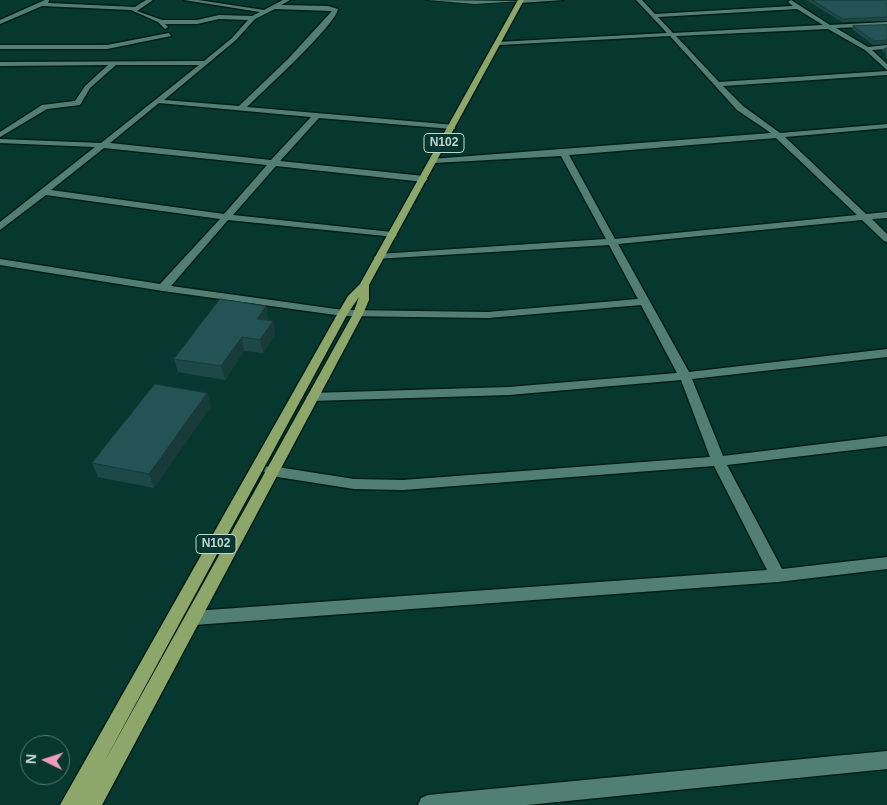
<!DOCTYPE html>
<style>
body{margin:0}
#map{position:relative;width:887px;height:805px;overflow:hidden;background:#07382f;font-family:Helvetica,sans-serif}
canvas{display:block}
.north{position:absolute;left:20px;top:735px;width:50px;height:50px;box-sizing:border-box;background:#07382f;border:1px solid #517870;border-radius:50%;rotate:274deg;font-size:14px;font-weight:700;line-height:20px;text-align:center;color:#c1d8d1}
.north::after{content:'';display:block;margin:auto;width:18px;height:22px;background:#ef9ab8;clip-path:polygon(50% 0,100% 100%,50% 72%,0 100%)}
</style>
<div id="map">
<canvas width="887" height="805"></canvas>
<div class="north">N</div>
</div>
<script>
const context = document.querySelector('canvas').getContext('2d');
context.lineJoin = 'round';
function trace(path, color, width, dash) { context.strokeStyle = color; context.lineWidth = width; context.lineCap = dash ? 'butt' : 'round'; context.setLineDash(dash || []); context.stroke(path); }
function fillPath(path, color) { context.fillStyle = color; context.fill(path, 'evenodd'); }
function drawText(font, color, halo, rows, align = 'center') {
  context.font = font + ' Helvetica,sans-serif'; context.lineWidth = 4; context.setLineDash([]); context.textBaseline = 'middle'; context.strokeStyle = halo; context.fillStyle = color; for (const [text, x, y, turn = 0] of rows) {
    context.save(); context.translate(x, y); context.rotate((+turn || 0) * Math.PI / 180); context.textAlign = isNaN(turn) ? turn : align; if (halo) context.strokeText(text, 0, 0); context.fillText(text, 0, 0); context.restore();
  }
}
const service = new Path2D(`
 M427 0 522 1 475 4Z`);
const minor = new Path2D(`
 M45 0H49L48 3 135 7 146 0H153L137 11 162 20H197L219 15 252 16 260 12 184 0H198L264 10 283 0H290L281 5 328 6 338 9C335 26 263 91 247 107L455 125V129H452L319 118 280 161 424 176 428 179 424 182 276 166 233 215 392 232 397 235 395 237 228 220 171 286 343 310 488 312 638 299 609 245 375 259 374 257 379 254 606 239 561 156 434 163 430 161 431 159 771 133 737 110 670 36 499 45 497 42 667 33 636 0H642L655 14 793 6 788 2 791 0 830 25 887 22V26L836 28 868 47 887 45V49L872 50 887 64V70L865 50 828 29 676 36 719 82 887 71V75L723 86 743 106 780 133 887 124V128L785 137 866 214 887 212V218L872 219 887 234V242L884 241 862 220 618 244 689 372 887 349V357L692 379 723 456 887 436V446L727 465 782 569 887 557V569L778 582 194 625 188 623 186 618 188 613 194 611 767 570 714 466 403 490 354 489 271 476 266 475 264 471 266 467 271 466 354 479 403 480 710 457 681 380 509 395 312 401 306 397 312 393 509 387 677 373 641 305 488 318 343 316 163 291 0 265V259L160 284 220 219 46 195 0 230V222L95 147 0 143V139L101 143 199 65H116L90 88 80 105 47 109 0 137V132L42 105 75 101 85 86 108 65 0 66V62L204 61 232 38 248 20 219 19 197 24H165L168 27 165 29 158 22 131 10 42 6 0 24V20ZM275 9 332 11 288 59 239 106 164 100 236 40 255 19ZM797 9 823 25 673 33 658 17ZM159 103 311 117 271 160 110 143ZM776 138 857 215 615 239 569 155ZM104 148 267 165 224 214 51 190Z
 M518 0H563L520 3Z
 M169 33 171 36 107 49H0V45H107Z
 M887 751V769L527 805H418L421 798 428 795Z`);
const primary = new Path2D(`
 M518 0H524L369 285V300L363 314 102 805H81L83 801 81 805H60L338 313 348 296 360 284ZM359 297 353 314 103 764 348 313Z`);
const wall = new Path2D(`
 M806 0H887V21L842 22Z
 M887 25V44L873 45 852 29 853 26Z
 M887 47V58L885 57 886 53 882 51 884 48Z
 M266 306 268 319V320L273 321 275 334 263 353 244 351 225 380 178 372 174 359Z
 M207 393 211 406 154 488 98 477 92 463Z`);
const shadedWall = new Path2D(`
 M266 306 268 319 260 332 257 319Z
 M273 321 275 334 263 353 260 340Z
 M242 337 244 351 225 380 221 366Z
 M207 393 211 406 154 488 149 474Z`);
const building = new Path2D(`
 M812 0H887V17L843 19Z
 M887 25V40L874 41 853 26Z
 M220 299 266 306 257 319 273 321 260 340 242 337 221 366 174 359Z
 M155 384 207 393 149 474 92 463Z`);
const shields = [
 [444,143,40],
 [216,544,40]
];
const shieldNames = [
 ["N102",444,143],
 ["N102",216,544]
];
trace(service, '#001e17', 2);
trace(minor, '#001e17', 3);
trace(primary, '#001e17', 3);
fillPath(service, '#527f74');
fillPath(minor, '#527f74');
fillPath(primary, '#8ca769');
fillPath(wall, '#1e4748');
fillPath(shadedWall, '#183a3b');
fillPath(building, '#235354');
trace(building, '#183a3b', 1);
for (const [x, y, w] of shields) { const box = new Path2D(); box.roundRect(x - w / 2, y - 9.5, w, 19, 4); context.fillStyle = '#07382f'; context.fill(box); trace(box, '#c1d8d1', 1); }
drawText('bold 12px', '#c1d8d1', null, shieldNames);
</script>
